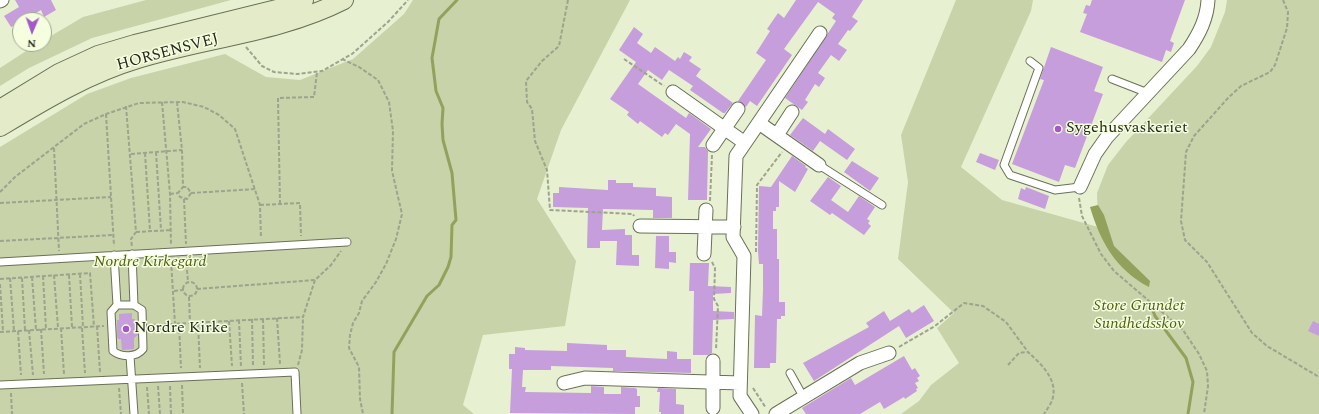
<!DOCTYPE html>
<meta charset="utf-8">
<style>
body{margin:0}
#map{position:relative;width:1319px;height:414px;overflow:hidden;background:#e8f0d2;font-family:Spectral,serif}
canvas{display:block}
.north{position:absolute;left:12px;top:12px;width:40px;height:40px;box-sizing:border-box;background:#f5fedf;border:1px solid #a1a891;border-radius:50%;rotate:182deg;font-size:11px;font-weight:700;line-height:16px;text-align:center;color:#24271c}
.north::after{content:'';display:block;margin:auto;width:14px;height:18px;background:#a458ca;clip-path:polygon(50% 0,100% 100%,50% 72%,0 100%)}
</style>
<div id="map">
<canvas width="1319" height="414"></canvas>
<div class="north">N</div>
</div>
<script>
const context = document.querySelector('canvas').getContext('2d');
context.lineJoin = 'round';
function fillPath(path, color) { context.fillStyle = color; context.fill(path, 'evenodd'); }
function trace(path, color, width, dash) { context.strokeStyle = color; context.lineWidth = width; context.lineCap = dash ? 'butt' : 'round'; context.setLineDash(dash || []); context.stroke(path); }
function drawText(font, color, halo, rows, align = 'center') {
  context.font = font + ' Spectral,serif'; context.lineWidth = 3; context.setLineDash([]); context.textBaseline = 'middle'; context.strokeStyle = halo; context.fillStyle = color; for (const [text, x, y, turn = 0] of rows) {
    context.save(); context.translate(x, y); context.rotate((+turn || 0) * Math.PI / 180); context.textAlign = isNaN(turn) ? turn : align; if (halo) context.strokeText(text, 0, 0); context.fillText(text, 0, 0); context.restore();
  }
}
const green = new Path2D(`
 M146 0H231L92 38 29 68 0 86V68L37 44H44V40L83 17Z
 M413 0H630L561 130 537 199 576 261 565 326 483 335 463 405 474 414H0V147L87 94 131 78 225 54 266 77 300 80 353 59 404 14Z
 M956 0H1033L1031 11 961 167 1002 200 1098 227 1097 193 1108 165 1126 142 1197 66 1211 47 1225 12 1227 0H1319V414H901L919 401 931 385 959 363 937 328 954 313 898 259 908 182 901 135Z`);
const water = new Path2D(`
 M1098 205 1104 215 1114 246 1150 281 1149 287C1116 270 1100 241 1090 207Z`);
const stream = new Path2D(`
 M1153 311 1155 316 1186 358 1193 382 1188 414
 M392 414 394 352 427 296 439 285 448 267 451 257 452 225 456 220 452 173 443 140 442 124 443 108 436 91 432 58 439 19 457 0`);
const building = new Path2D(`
 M15 0H51L56 10 44 17 41 10 24 20H20V22L11 27 4 16 19 7Z
 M796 0H863L852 17 858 21 850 31 848 30 838 44 847 50 839 61 831 55 818 73 825 78 819 87 815 84 805 100 808 102 802 110 785 98 836 21 832 18 835 14 818 2 784 49 792 55 779 74 757 106 750 101 746 107 738 101 766 60 756 53 770 31 767 29 778 13 784 18Z
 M1092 0H1185L1170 41 1174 43 1171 52 1166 50 1162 62 1080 32 1087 14 1083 13 1086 5 1090 6Z
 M634 27 643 34 637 43 651 53 655 47 675 61 678 57 680 59 684 52 692 57 689 61 701 69 696 76 733 103 725 113H723L690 90 693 86 669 70 662 80 648 70 638 84 686 118 689 113 711 129 698 147H705L708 151 707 200H688L690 134 676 124 668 135 665 133 662 137 640 121 638 124 627 115 629 112 610 99 636 62 619 50Z
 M1051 47 1103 67 1094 91 1103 94 1075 168 1065 165 1059 182 1012 164 1044 80 1040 79Z
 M803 118 825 134 828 129 855 149 847 160 820 141 813 151 790 135Z
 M980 153 999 160 995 170 976 162Z
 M792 156 806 166 805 167 808 169 795 192 779 181V207H776V211H773V229H777V259H779V302H785V316H781V319H777L776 363H770V368H754L755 315 762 316 763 290V264H759L758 251 759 186 771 187Z
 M852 161 879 178 870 191 844 172Z
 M828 177 841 186 831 200 848 212 859 196 875 207 867 219 870 221 868 223 871 226 864 235 832 213 830 215 810 201Z
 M608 180H616V183H633V187L656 188V196L672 197V218H653V210L603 209 602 230 625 229V235H632V255H639V266L616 265 617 241H600V248H587L588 208 553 207V193H559V187L608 190Z
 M1026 187 1049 196 1045 209 1018 199 1021 188 1025 190Z
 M656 236H669V252H676V263L669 262V269L655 268Z
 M690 263H709L708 286 731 287V293L713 294V311L734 312V319L713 320 712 353 708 355H693L694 291H689Z
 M924 305 934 321 906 338 899 326 814 381 803 363 869 327 866 323 884 311 890 321 909 309 912 313Z
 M132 313V319H135V322H137L138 335 134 338V349L122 350 121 339H118L117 336V320H119V314Z
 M1313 321 1319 324V336L1308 331Z
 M567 343 607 345V350H626V357L667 359V351L677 352V359H691V373L613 371V368L551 366V370H523L522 387H526L525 392 591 393V386L604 387V394H621V387L635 388 637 389V396H640V407H635V414L510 413 512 369H509V354H515V347L525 348V350L567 351Z
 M904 356 912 370 915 368 920 376 917 378 919 381 915 383 918 388 916 389 917 391 905 399 904 397 884 409 880 402 860 414H806L802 408 851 378 855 385Z
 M658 388 676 389V404L684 405V414H661V412H659L660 392H657Z`);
const path = new Path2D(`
 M568 0 559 46 542 61 526 81 527 102 532 109 535 141 547 170 550 210 633 214 634 216
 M1283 0 1288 12 1287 28 1275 65 1270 72 1241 86 1228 98 1194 136 1186 152 1181 221 1185 240 1207 262 1252 333 1267 346 1319 377
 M246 47 262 66 274 72 297 74 322 71 352 54 388 22 408 0
 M342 59 359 67 378 80 389 102 393 131 392 171 402 214 396 239 386 264 376 282 362 301 359 313 353 323 350 335 349 348 359 367 360 399 363 414
 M624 59 664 86
 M162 102 170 194 171 245
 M177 102 182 150 183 187 178 193 180 197 187 199 191 193 187 187H183
 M126 106 136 232 131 239 132 247
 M106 114 114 246
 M54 148 59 251
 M156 152 161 230
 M145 153 150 231
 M131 154 182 150
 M0 192 15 177 84 124 106 114 139 103 183 102 204 107 219 115 235 129 260 205 261 238
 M191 193 255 189
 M170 194 178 193
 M1079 198 1082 216 1101 254 1114 271 1183 330 1199 354 1207 371 1208 386 1204 414
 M184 199 186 244
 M710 201 712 155
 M0 203 111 197
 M280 204 278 98 314 97 317 72
 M260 205 300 203 301 236
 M136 232 172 230
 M0 241 113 235
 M756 252 757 185 782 152
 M186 258 188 282
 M171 261 175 324
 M712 262 715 268 714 299 718 306 716 350
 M80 274 83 327
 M54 275 58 328
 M69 275 72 327
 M43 276 46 329
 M32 277 36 330
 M10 278 14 331
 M22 278 25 330
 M0 279 90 273 94 327
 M183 289a7 7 0 1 1 14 0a7 7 0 1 1-14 0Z
 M0 284 3 331
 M197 289 315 280
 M174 291 183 290
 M189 297 190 323
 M277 318 280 364
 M252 319 253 365
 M263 319 264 365
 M239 320 241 367
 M229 321 232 366
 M198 323 200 368
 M179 324 181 368
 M152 325 303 317 315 280 331 265 341 251
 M97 326 100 372
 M61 328 64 374
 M82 328 85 373
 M41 329 44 374
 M29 330 33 375
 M18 331 21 375
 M0 332 104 326
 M899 347 935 326 964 303 983 306 1006 322 1028 352
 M298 365 302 350 303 317
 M1008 365 1019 353 1028 352C1040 363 1057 378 1053 397 1052 403 1047 409 1044 414
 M242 383 244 414
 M182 385 183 414
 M158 386 160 414
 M170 386 171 414
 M147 387 149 414
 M119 388 121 414
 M753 388 766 408
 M11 393 12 414`);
const lane = new Path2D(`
 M1030 61 1039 68 1004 165 1010 175 1055 190 1080 187
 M1112 79 1148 93
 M819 165 882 205
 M132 254 134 305
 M114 255 117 305
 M0 262 347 242
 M117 305H134L142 310 143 349C137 357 122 358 113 351L111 312Z
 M130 356 134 414
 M790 373 804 398
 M0 385 295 372 297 414`);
const street = new Path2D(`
 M0 1 2 0
 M673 92 745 143
 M759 123 819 165
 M777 135 792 112
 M713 145 738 109
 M1080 187 1095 154 1107 137 1189 49C1199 34 1207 19 1208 0
 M640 226 734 227
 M704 254 706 210
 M564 383 585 378 740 383
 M713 408V361
 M752 414 740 396 744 256 733 237 736 156 820 33
 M776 414 860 363 889 353`);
const secondary = new Path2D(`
 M0 109 59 73 98 55 135 44 293 5 304 0
 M0 127C45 100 88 74 138 59 206 38 279 33 344 0`);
const markers = [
 [1058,129,4,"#a458ca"],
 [126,329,4,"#a458ca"]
];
const streetNames = [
 ["HORSENSVEJ",168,53,-15]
];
const poiNames = [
 ["Sygehusvaskeriet",1066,129],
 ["Nordre Kirke",134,329]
];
const parkNames = [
 ["Nordre Kirkegård",150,263],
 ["Store Grundet",1139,307],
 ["Sundhedsskov",1139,325]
];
fillPath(green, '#c8d3a9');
fillPath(water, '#92a25c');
trace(stream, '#92a25c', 3);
fillPath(building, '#c59edb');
trace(lane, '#697056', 9);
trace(street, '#697056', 15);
trace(secondary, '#697056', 20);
trace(path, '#9da38c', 2, [4, 2]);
trace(lane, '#fff', 7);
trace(street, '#fff', 13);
trace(secondary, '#e4ebc9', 18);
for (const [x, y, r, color] of markers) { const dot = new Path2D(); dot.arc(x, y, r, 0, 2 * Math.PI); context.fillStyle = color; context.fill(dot); trace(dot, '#f5fedf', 1.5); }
drawText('16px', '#24271c', '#f5fedf', streetNames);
drawText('16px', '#24271c', '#f5fedf', poiNames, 'left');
drawText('italic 16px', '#505e0d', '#f5fedf', parkNames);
</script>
